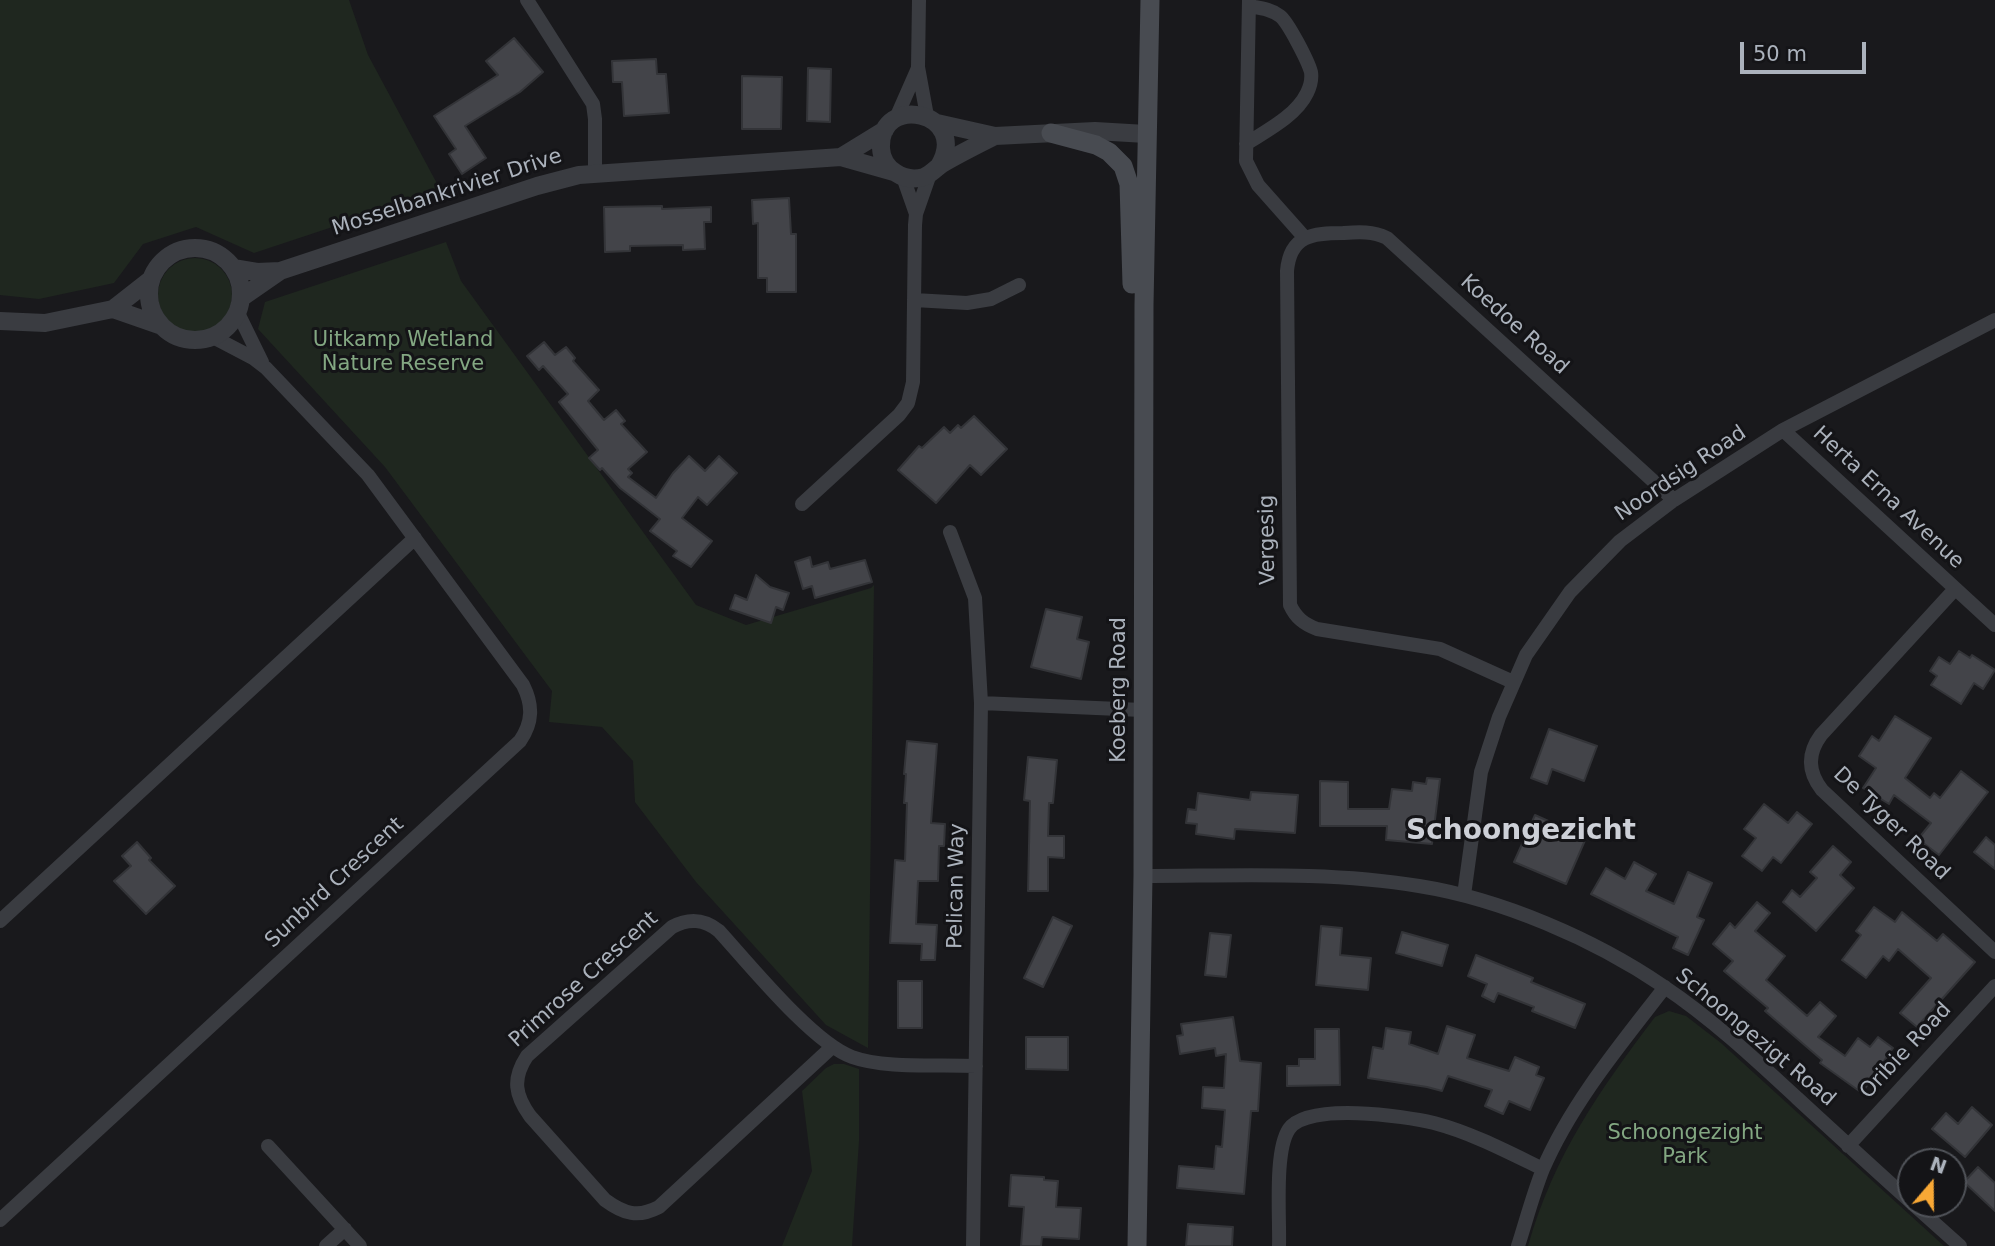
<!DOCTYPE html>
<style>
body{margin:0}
#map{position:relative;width:1995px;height:1246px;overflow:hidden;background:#19191c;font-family:"DejaVu Sans",sans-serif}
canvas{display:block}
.north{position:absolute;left:1897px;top:1148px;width:70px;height:70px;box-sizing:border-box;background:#141417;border:2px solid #505359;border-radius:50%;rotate:20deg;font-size:19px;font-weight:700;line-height:28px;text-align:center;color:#abb2bc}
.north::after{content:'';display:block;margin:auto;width:24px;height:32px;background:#f8a835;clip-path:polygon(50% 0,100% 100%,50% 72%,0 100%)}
.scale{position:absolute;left:1740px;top:42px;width:126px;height:32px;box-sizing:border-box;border:4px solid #abb2bc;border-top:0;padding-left:9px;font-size:21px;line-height:24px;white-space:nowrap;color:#abb2bc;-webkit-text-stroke:5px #141417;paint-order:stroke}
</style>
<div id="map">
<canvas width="1995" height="1246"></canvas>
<div class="north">N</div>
<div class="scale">50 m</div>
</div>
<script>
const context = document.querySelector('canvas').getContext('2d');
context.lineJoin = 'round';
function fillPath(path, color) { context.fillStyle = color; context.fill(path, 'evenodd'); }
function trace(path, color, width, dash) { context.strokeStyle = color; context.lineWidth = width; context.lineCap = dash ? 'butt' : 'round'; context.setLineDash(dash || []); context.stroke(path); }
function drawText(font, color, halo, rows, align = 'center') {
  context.font = font + ' "DejaVu Sans",sans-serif'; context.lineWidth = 6; context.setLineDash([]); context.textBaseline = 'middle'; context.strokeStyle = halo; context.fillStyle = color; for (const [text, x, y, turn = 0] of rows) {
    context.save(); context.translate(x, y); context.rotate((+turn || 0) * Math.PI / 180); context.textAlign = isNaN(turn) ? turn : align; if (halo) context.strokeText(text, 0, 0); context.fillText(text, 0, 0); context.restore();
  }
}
const green = new Path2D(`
 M0 0H349L368 55 441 191 254 253 196 227 143 244 114 283 39 299 0 295Z
 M446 242 461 281 696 605 746 625 871 588 874 585 868 1048 826 1025 696 882 635 802 633 761 602 727 549 722 552 691 385 467 258 329 265 302Z
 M158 295a37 37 0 1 1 74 0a37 37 0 1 1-74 0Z
 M1669 1011 1686 1016 1721 1043 1944 1246H1528C1554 1155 1599 1091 1655 1017Z
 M834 1064H844L859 1069V1141L852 1246H782L812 1171 802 1091 826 1068Z`);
const building = new Path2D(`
 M514 38 543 72 520 92 465 126 486 158 462 174 449 154 456 149 434 116 498 75 486 61Z
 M656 59 657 74H666L669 113 624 116 622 82H613L612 61Z
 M808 68 831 69 830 122 807 121Z
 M742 76 782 77 781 129H742Z
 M789 198 791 234H796V292H767V278H758V223L753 224 752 200Z
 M662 206V209L711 207V222H704L705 249 683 250V245L630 246V251L605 252 604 207Z
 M544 342 555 355 566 347 575 358 573 361 599 390 588 401 604 420 616 410 625 421 621 424 647 452 628 469 632 473 628 477 656 498 673 473 689 456 705 471 719 456 737 473 707 505 698 497 682 518 712 541 691 567 673 556 677 551 650 531 660 519 620 488 602 468 600 470 589 458 598 450 559 402 568 394 543 366 539 370 527 356Z
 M974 416 1007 449 981 475 970 465 936 503 898 470 919 446 922 448 944 427 950 433 958 425 961 428Z
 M810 557 812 567 828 562 830 569 865 560 872 582 815 598 812 586 803 589 795 562Z
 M756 575 770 587 789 593 783 610 776 607 771 623 730 609 735 595 747 600Z
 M1046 609 1082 617 1077 639 1089 642 1081 679 1031 667Z
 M1959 651 1970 658 1972 655 1995 670 1983 689 1974 683 1961 704 1931 685 1937 676 1930 671 1939 657 1950 664Z
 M1895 716 1931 738 1905 778 1930 798 1934 793 1940 798 1961 771 1988 792 1939 855 1918 839 1931 823 1894 795 1889 804 1863 788 1876 768 1859 756 1872 736 1879 741Z
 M1549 729 1597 746 1584 781 1552 769 1547 784 1531 778Z
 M907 741 937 744 931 823 945 824 944 846H939L938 881H918L916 924 937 925 935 960H921L922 944 890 943 895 860 905 861 907 803H904L906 774H904Z
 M1028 757 1057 760 1053 803H1049L1048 836H1064V858L1048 857V891H1028L1030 801 1024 800Z
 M1427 778 1440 779 1432 844 1386 840 1387 826H1320V781L1348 782V809H1389L1392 789 1412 791 1413 782 1426 784Z
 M1251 792 1298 795 1295 833 1235 829 1234 839 1196 834 1197 824 1186 823 1188 809 1196 810 1198 793 1250 800Z
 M1764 804 1788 823 1797 812 1812 824 1781 863 1773 857 1762 871 1742 856 1756 838 1744 829Z
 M1535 815 1586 838 1566 884 1514 862Z
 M1986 837 1995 845V869L1974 852Z
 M137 842 151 858 149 860 175 886 146 914 114 881 131 866 122 856Z
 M1833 846 1851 862 1840 875 1854 888 1816 931 1783 902 1792 890 1800 897 1817 878 1810 872Z
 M1634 862 1656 874 1646 891 1674 904 1688 872 1712 883 1697 917 1704 920 1688 955 1673 948 1678 937 1591 894 1606 868 1625 879Z
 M1757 902 1770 913 1755 931 1785 956 1766 980 1807 1016 1820 1002 1836 1016 1818 1037 1845 1056 1858 1038 1870 1047 1878 1037 1893 1048 1862 1093 1820 1063 1822 1060 1765 1011 1768 1008 1724 971 1733 961 1713 944 1730 923 1735 928Z
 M1874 907 1895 922 1902 912 1937 941 1943 934 1975 962 1917 1027 1900 1013 1931 978 1898 949 1889 961 1883 956 1866 978 1842 960 1861 935 1856 931Z
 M1053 917 1072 926 1043 987 1024 978Z
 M1321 926 1342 928 1340 955 1371 958 1368 990 1316 985Z
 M1402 932 1448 945 1442 966 1396 953Z
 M1210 933 1231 935 1226 977 1205 975Z
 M1476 955 1533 978 1531 982 1585 1004 1575 1028 1532 1011 1534 1007 1498 993 1494 1002 1482 996 1487 984 1468 976Z
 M898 981H922V1028H898Z
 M1233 1017 1240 1061 1261 1063 1258 1111H1251L1244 1194 1177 1188 1179 1166 1214 1169 1216 1146 1222 1147 1225 1110 1202 1108 1203 1087 1224 1088 1226 1054 1216 1056 1215 1048 1180 1054 1177 1036 1183 1035 1181 1024Z
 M1447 1026 1475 1035 1467 1058 1509 1071 1515 1057 1539 1067 1536 1075 1544 1078 1530 1110 1509 1101 1503 1114 1485 1106 1492 1090 1448 1076 1442 1091 1427 1087 1368 1078 1373 1047 1383 1049 1386 1028 1411 1032 1409 1044 1438 1054Z
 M1315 1029H1339L1340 1085 1287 1086V1066H1299V1059H1315Z
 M1026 1037H1068V1070L1026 1069Z
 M1972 1107 1992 1125 1965 1157 1932 1129 1946 1113 1958 1124Z
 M1978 1167 1995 1183V1211L1964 1182Z
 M1011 1175 1044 1177V1180L1058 1181 1056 1207 1081 1208 1079 1239 1042 1237 1041 1246H1021L1024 1207 1009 1206Z
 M1188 1224 1233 1227 1232 1246H1186Z`);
const minor = new Path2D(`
 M527 0 593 104 595 119V173
 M919 0 918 67 927 116
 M1249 0 1246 161 1258 185 1305 238
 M896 118 918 68
 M1246 144C1266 131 1296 116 1307 93 1310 87 1312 79 1311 72 1308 61 1288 22 1280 16 1271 9 1260 8 1249 6
 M903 177 916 214
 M914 300 967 303 991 299 1019 285
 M238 313 262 362
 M1783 430 1995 625
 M802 504 899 415 908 403 913 382 915 225 916 214 930 174
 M950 532 975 598 981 703 973 1246
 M1955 589 1821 735C1807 754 1808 772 1822 790L1995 952
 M1513 682 1440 649 1317 629C1304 624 1296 618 1290 605L1287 271C1290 235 1313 233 1343 233 1359 232 1372 231 1387 238L1674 500
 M981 703 1142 710
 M1143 876C1235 876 1328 871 1419 886 1501 899 1594 939 1663 986 1711 1018 1755 1059 1797 1098 1835 1133 1873 1168 1911 1202
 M1464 895 1481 772 1499 717 1526 655 1570 592 1620 541 1674 500 1783 430 1995 320
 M0 921 415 538
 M832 1047 659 1207C638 1218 624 1214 605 1200L530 1116C515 1095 512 1079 527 1056L672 927C689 918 704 919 719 931 749 964 813 1043 852 1057 885 1069 940 1064 976 1066
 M268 1146 360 1246
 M1848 1146 1995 986
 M1913 1204 1960 1246
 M0 1220 520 741C533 722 533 705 523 685L368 475 266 368 253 358 213 337
 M326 1246 345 1229
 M1279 1246C1280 1218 1274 1151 1289 1129 1308 1102 1404 1116 1434 1123 1472 1133 1508 1152 1543 1169
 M1518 1246C1526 1221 1533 1194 1543 1169 1572 1102 1621 1044 1665 987`);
const tertiary = new Path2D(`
 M937 123 995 136 1095 131 1146 134
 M841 157 885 130
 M939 166C971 112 879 92 881 148 882 169 904 183 924 177 931 174 936 168 942 164 959 154 977 145 995 136
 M149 294a46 46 0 1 1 92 0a46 46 0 1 1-92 0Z
 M233 268 257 272 280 271
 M241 298 280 271 537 186 579 175 841 157 894 172
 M113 309 159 325
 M0 321 45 323 113 309 150 280`);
const secondary = new Path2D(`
 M1051 133 1096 145 1109 152 1123 166 1129 184 1132 284
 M1137 1246 1143 876 1144 305 1150 0`);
const streetNames = [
 ["Mosselbankrivier Drive",447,193,-18],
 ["Koedoe Road",1514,325,42],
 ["Noordsig Road",1681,474,-34],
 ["Herta Erna Avenue",1888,498,43],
 ["Vergesig",1268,540,-91],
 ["Koeberg Road",1120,690,-90],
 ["De Tyger Road",1891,824,44],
 ["Sunbird Crescent",335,883,-43],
 ["Pelican Way",957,886,-89],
 ["Primrose Crescent",584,980,-42],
 ["Schoongezigt Road",1755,1038,40],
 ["Oribie Road",1906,1051,-47]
];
const parkNames = [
 ["Uitkamp Wetland",403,341],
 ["Nature Reserve",403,365],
 ["Schoongezight",1685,1134],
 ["Park",1685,1158]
];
const districtNames = [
 ["Schoongezicht",1521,832]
];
fillPath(green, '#1f271f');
fillPath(building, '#434449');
trace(building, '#333438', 2);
trace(minor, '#3a3c41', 14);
trace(tertiary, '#3a3c41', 18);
trace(secondary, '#484b51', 19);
drawText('21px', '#abb2bc', '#141417', streetNames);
drawText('21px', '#83a782', '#141417', parkNames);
drawText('bold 28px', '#cdd0d7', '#141417', districtNames);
</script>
